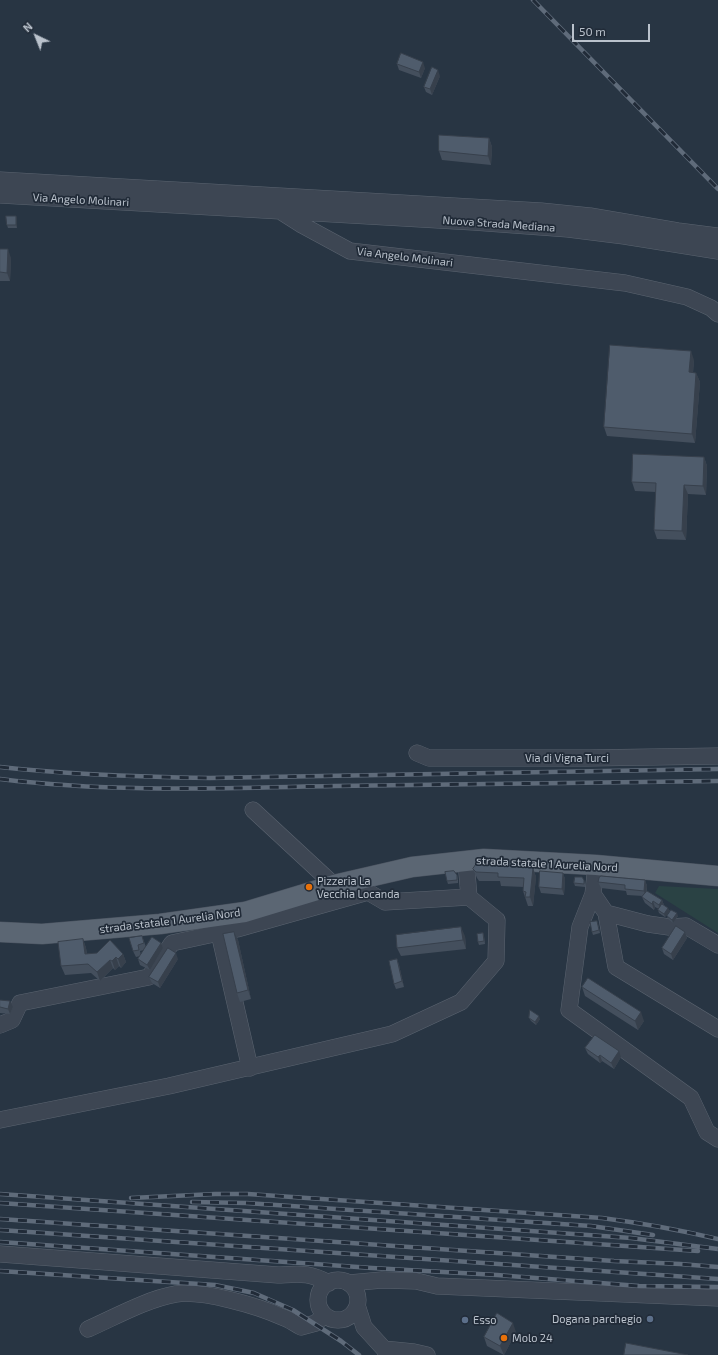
<!DOCTYPE html>
<style>
body{margin:0}
#map{position:relative;width:718px;height:1355px;overflow:hidden;background:#283543;font-family:"Exo 2",sans-serif}
canvas{display:block}
.north{position:absolute;left:16px;top:16px;width:40px;height:40px;-webkit-text-stroke:3px #212b38;paint-order:stroke;rotate:317deg;font-size:11px;font-weight:700;line-height:16px;text-align:center;color:#bac2cc}
.north::after{content:'';display:block;margin:auto;width:14px;height:18px;background:#bac2cc;clip-path:polygon(50% 0,100% 100%,50% 72%,0 100%)}
.scale{position:absolute;left:572px;top:24px;width:78px;height:18px;box-sizing:border-box;border:2px solid #bac2cc;border-top:0;padding-left:5px;font-size:12px;line-height:14px;white-space:nowrap;color:#bac2cc;-webkit-text-stroke:3px #212b38;paint-order:stroke}
</style>
<div id="map">
<canvas width="718" height="1355"></canvas>
<div class="north">N</div>
<div class="scale">50 m</div>
</div>
<script>
const context = document.querySelector('canvas').getContext('2d');
context.lineJoin = 'round';
function fillPath(path, color) { context.fillStyle = color; context.fill(path, 'evenodd'); }
function trace(path, color, width, dash) { context.strokeStyle = color; context.lineWidth = width; context.lineCap = dash ? 'butt' : 'round'; context.setLineDash(dash || []); context.stroke(path); }
function drawText(font, color, halo, rows, align = 'center') {
  context.font = font + ' "Exo 2",sans-serif'; context.lineWidth = 3.5; context.setLineDash([]); context.textBaseline = 'middle'; context.strokeStyle = halo; context.fillStyle = color; for (const [text, x, y, turn = 0] of rows) {
    context.save(); context.translate(x, y); context.rotate((+turn || 0) * Math.PI / 180); context.textAlign = isNaN(turn) ? turn : align; if (halo) context.strokeText(text, 0, 0); context.fillText(text, 0, 0); context.restore();
  }
}
const green = new Path2D(`
 M659 886 718 889V933L655 893Z`);
const minor = new Path2D(`
 M0 180 541 211 590 216 678 231 718 236
 M0 195 473 222 568 229 624 236 718 251
 M280 211 302 225 350 251 625 283 687 297 711 308 718 314
 M417 753 429 758H588L718 756
 M253 810 334 885
 M596 865 593 894 580 927 569 1010 691 1098 707 1132 718 1139
 M593 894 606 913 616 967 718 1029
 M606 913 648 924 669 927 686 926 718 945
 M219 933 250 1068
 M0 1025 12 1020 20 1003 149 977 172 943 237 929 368 892 385 902 469 897 466 861
 M0 1120 169 1086 392 1034 461 1002 496 961 497 920 469 897
 M0 1254 278 1275C300 1274 309 1272 329 1283
 M318 1300a20 20 0 1 1 40 0a20 20 0 1 1-40 0Z
 M349 1283 382 1280 416 1281 437 1286 718 1298
 M358 1308 364 1327 384 1349 387 1355
 M88 1329C115 1317 147 1299 176 1294 203 1290 258 1306 282 1317 289 1319 295 1324 301 1327L316 1323 324 1315
 M384 1349 414 1352 427 1355`);
const major = new Path2D(`
 M0 932 42 934 160 924 245 912 334 885 412 867 484 859 596 865 718 876`);
const rail = new Path2D(`
 M533 0 718 189
 M0 767C70 775 140 777 210 778L718 769
 M0 779C111 793 224 788 335 786 463 784 590 783 718 781
 M0 1194 631 1238 718 1249
 M131 1198 215 1194H248L602 1218C641 1223 680 1230 718 1239
 M192 1202 246 1203 591 1226 653 1235
 M0 1203 698 1251
 M0 1219 614 1261 680 1264 718 1267
 M0 1230 718 1279
 M0 1242 372 1268 497 1275 639 1286 718 1287
 M0 1271 215 1285 254 1293 293 1310 341 1341 359 1355`);
const wall = new Path2D(`
 M397 64 425 68 421 78 399 70Z
 M440 76 432 95 426 92 424 87Z
 M489 138 492 147 491 165 442 160 439 151Z
 M16 216 17 219V228H8L7 225Z
 M0 249 11 258 10 281H0Z
 M694 360 693 373H696L700 382 695 443 607 436 604 427Z
 M704 457 707 466 706 495 688 494 686 540 657 539 654 530 656 492 635 491 632 482Z
 M533 868 536 877 533 906H528L523 891 524 887 501 886 500 881H479L477 878 473 869Z
 M563 873 565 879 564 895 541 893 539 887Z
 M457 875 458 878V883L448 884 447 881Z
 M584 880 585 883V887L575 886 574 883Z
 M645 880 647 886V891L662 900 664 905 670 911 665 917 659 913 658 910 659 909 655 907 654 910 645 903 642 897 643 896 627 895 626 891 601 888 598 882Z
 M667 916H678L673 923 668 919Z
 M598 924 600 933 593 935 592 932Z
 M234 932 238 940 251 999 240 1002 237 993Z
 M685 932 687 938 673 960 664 954 662 948Z
 M483 933 484 936 485 944 479 945 478 942Z
 M142 936 146 947 161 943 163 948 150 970 140 965 138 959 140 956 136 957 133 951ZM144 950 141 955 140 951Z
 M465 936 466 949 401 956 397 948Z
 M83 939 86 948 87 954H123L126 962 121 968 119 966 115 970 113 968 100 981 91 973 65 975 61 966Z
 M178 959 160 988 152 983 149 977Z
 M397 959 399 965 404 987 396 989 394 984Z
 M582 987 644 1021 638 1030 585 996Z
 M0 1000 13 1007 10 1014 0 1013Z
 M529 1018 540 1019 536 1025 531 1021Z
 M585 1048 621 1057 614 1069 602 1061 600 1063 588 1054Z
 M516 1332 504 1355 487 1346 484 1337Z`);
const shadedWall = new Path2D(`
 M423 62 425 68 421 78 419 72Z
 M438 70 440 76 432 95 430 89Z
 M489 138 492 147 491 165 488 156Z
 M16 216 17 219V228L16 225Z
 M8 249 11 258 10 281 7 273Z
 M691 351 694 360 692 381 689 372Z
 M696 373 700 382 695 443 692 434Z
 M704 457 707 466 706 495 703 486Z
 M684 485 688 494 686 540 682 531Z
 M533 868 536 877 533 906 530 897Z
 M563 873 565 879 564 895 562 889Z
 M645 880 647 886 646 897 644 891Z
 M662 900 664 906 661 911 659 905Z
 M653 901 655 907 654 910 652 904Z
 M668 908 670 911 665 917 664 914Z
 M677 913 678 916 673 923 672 920Z
 M461 927 465 936 466 949 463 940Z
 M234 932 238 940 251 999 248 990Z
 M685 932 687 938 673 960 671 954Z
 M83 939 86 948 88 963 85 954Z
 M161 943 163 948 150 970 147 965Z
 M176 953 178 959 160 988 158 982Z
 M123 954 126 962 121 968 118 959Z
 M116 957 119 966 115 970 112 961Z
 M397 959 399 965 404 987 402 981Z
 M110 960 113 968 100 981 97 972Z
 M10 1001 13 1007 10 1014 8 1009Z
 M641 1012 644 1021 638 1030 635 1021Z
 M539 1016 540 1019 536 1025 535 1022Z
 M619 1051 621 1057 614 1069 611 1063Z
 M600 1055 602 1061 600 1063 598 1057Z
 M513 1323 516 1332 504 1355 500 1346Z`);
const building = new Path2D(`
 M401 53 423 62 419 72 397 64Z
 M432 67 438 70 430 89 424 87Z
 M439 135 489 138 488 156 439 151Z
 M6 216H16V225H7Z
 M0 249H8L7 273 0 272Z
 M610 345 691 351 689 372 696 373 692 434 604 427Z
 M633 454 704 457 703 486 684 485 682 531 654 530 656 483 632 482Z
 M477 863 533 868 530 897H525L526 892 523 891 524 878 498 877V873L476 872 473 869Z
 M454 871 457 875V880L447 881 445 872Z
 M540 871 563 873 562 889 539 887Z
 M601 876 645 880 644 891 625 889V885L598 882 599 878Z
 M575 877H582L584 880V884L574 883Z
 M647 891 662 900 659 905 653 901 652 904 642 897Z
 M662 904 668 908 664 914 658 910Z
 M671 910 677 913 672 920 667 916Z
 M597 921 599 930 592 932 590 922Z
 M676 926 685 932 671 954 662 948Z
 M461 927 463 940 397 948 396 935Z
 M234 932 248 990 237 993 223 934Z
 M483 933 484 941 478 942 477 934Z
 M142 936 144 943 138 945 139 950 133 951 129 938Z
 M152 937 161 943 147 965 138 959Z
 M83 939 85 954 97 953 110 940 123 954 118 959 116 957 112 961 110 960 97 972 88 964 61 966 58 942Z
 M168 948 176 953 158 982 149 977Z
 M397 959 402 981 394 984 389 961Z
 M588 978 641 1012 635 1021 582 987Z
 M0 1000 10 1001 8 1009 0 1007Z
 M530 1010 539 1016 535 1022 529 1018Z
 M595 1035 619 1051 611 1063 600 1055 598 1057 585 1048Z
 M497 1313 513 1323 500 1346 484 1337Z
 M626 1343 688 1355H624Z`);
const markers = [
 [309,887,4,"#e8710a"],
 [650,1319,4,"#5c6f8a"],
 [465,1320,4,"#5c6f8a"],
 [504,1338,4,"#e8710a"]
];
const streetNames = [
 ["Via Angelo Molinari",81,200,3],
 ["Nuova Strada Mediana",499,224,4],
 ["Via Angelo Molinari",405,257,7],
 ["Via di Vigna Turci",567,758],
 ["strada statale 1 Aurelia Nord",547,864,3],
 ["strada statale 1 Aurelia Nord",170,921,-7]
];
const poiNames = [
 ["Pizzeria La",317,881],
 ["Vecchia Locanda",317,894],
 ["Dogana parchegio",642,1319,"right"],
 ["Esso",473,1320],
 ["Molo 24",512,1338]
];
fillPath(green, '#2a4244');
trace(minor, '#5b6470', 17);
trace(major, '#49525f', 21);
trace(minor, '#3d4653', 16);
trace(major, '#5b6673', 20);
trace(rail, '#5f6b7a', 4.5);
trace(rail, '#212b38', 3, [9]);
fillPath(wall, '#444f5d');
fillPath(shadedWall, '#37404c');
fillPath(building, '#4f5c6c');
trace(building, '#37404c', 1);
for (const [x, y, r, color] of markers) { const dot = new Path2D(); dot.arc(x, y, r, 0, 2 * Math.PI); context.fillStyle = color; context.fill(dot); trace(dot, '#212b38', 1.5); }
drawText('11px', '#bac2cc', '#212b38', streetNames);
drawText('11px', '#bac2cc', '#212b38', poiNames, 'left');
</script>
